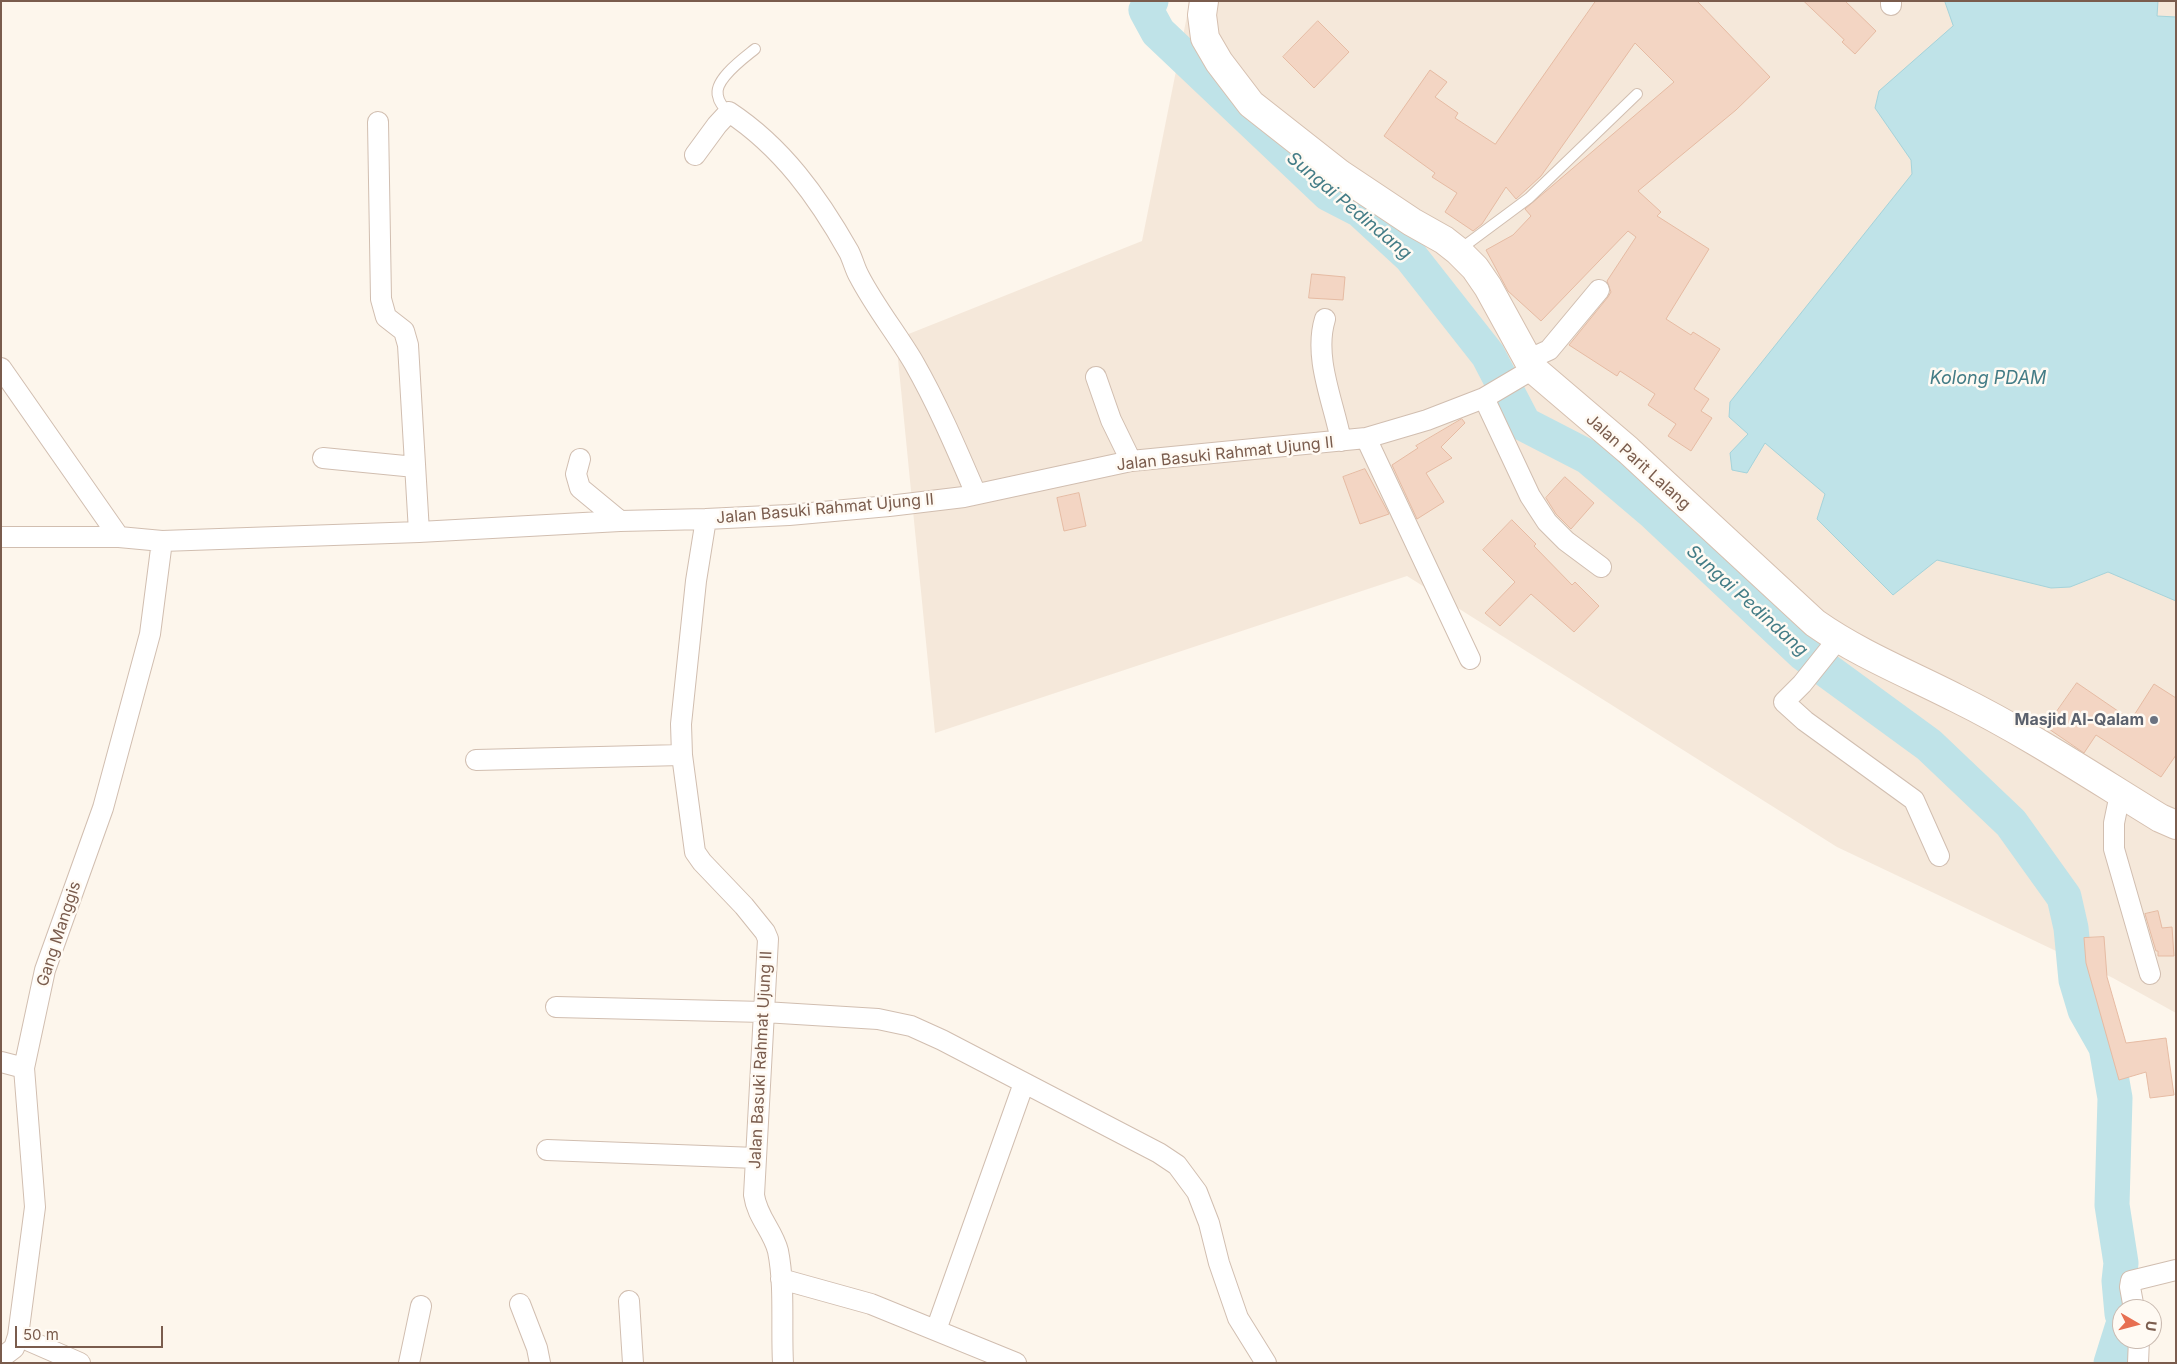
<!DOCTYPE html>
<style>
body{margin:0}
#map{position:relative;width:2177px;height:1364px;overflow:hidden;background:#fdf6ec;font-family:Inter,sans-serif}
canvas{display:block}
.frame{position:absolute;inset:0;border:2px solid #7a5c4d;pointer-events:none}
.north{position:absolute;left:2112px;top:1299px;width:50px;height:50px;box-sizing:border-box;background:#fffaf3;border:1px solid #cabbb1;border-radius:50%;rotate:98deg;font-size:14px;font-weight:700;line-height:20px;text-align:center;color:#7a5c4d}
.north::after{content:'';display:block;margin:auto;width:18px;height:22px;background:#e76f51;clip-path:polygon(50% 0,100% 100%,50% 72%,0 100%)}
.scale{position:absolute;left:15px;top:1326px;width:148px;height:22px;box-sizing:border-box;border:2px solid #7a5c4d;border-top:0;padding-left:6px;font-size:15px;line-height:18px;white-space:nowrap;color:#7a5c4d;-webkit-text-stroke:4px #fffaf3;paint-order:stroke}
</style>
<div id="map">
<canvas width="2177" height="1364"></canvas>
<div class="frame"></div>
<div class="north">U</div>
<div class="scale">50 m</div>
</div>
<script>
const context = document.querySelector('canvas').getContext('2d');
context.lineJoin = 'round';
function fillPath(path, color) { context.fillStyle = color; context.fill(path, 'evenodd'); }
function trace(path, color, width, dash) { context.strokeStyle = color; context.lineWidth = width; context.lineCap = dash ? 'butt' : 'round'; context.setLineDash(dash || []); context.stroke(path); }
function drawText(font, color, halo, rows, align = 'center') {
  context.font = font + ' Inter,sans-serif'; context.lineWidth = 5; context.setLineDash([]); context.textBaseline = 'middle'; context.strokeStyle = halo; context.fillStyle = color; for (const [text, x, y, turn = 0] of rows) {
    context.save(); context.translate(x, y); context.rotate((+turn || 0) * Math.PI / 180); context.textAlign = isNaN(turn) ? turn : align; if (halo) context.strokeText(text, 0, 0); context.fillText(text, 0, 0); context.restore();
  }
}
const residential = new Path2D(`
 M1190 1H2176V1013L2113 978 1837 847 1407 576 935 733 896 339 1142 241Z`);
const water = new Path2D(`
 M1945 1H2158L2157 16 2176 17V601L2108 572 2070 587 2051 588 1937 560 1893 595 1817 519 1825 494 1765 443 1747 473 1732 470 1730 453 1748 434 1729 417 1730 402 1912 174 1911 160 1875 108 1879 91 1953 26Z`);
const river = new Path2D(`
 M1151 1 1146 10 1158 32 1329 194 1360 210 1411 257 1488 355 1524 424 1588 457 1654 513 1803 653 1929 745 2011 823 2064 897 2071 928 2076 980 2085 1010 2106 1047 2115 1098 2112 1205 2121 1263 2119 1281 2122 1314
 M2111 1363 2122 1328`);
const building = new Path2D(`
 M1596 1H1697L1770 77 1736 110 1638 191 1661 212 1657 216 1709 249 1666 319 1691 335 1693 332 1720 349 1694 389 1709 399 1701 411 1712 418 1691 451 1668 436 1676 424 1648 405 1655 394 1620 371 1617 376 1569 345 1608 297 1611 292 1607 281 1636 237 1628 231 1541 321 1508 291 1486 250 1513 235 1531 216 1525 209 1674 82 1635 43 1541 176 1516 199 1506 187 1482 224 1473 231 1445 212 1457 193 1432 177 1435 173 1384 136 1430 70 1447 82 1435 97 1458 113 1455 118 1495 144Z
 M1804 1H1845L1876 31 1855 54 1842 42 1844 40Z
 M1318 21 1349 52 1314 88 1283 57Z
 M1312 274 1345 277 1343 300 1309 298Z
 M1462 419 1465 423 1441 447 1452 458 1426 473 1444 502 1417 519 1392 465 1418 448 1416 446Z
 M1365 469 1389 514 1360 524 1343 477Z
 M1565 477 1594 503 1571 529 1556 514 1546 498Z
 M1079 493 1086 526 1064 531 1057 498Z
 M1512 520 1536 544 1534 546 1572 585 1575 582 1599 606 1574 632 1531 594 1500 626 1485 613 1515 582 1483 550Z
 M2077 683 2131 720 2154 684 2176 698V755L2161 777 2096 735 2084 753 2046 727Z
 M2158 911 2162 928 2172 927 2174 956H2158V951H2156L2145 914Z
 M2104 937 2107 977 2126 1043 2166 1038 2174 1095 2150 1098 2146 1072 2119 1080 2086 963 2084 938Z`);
const lane = new Path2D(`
 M729 112C724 108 719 103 718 96 713 80 744 58 755 49
 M1459 250 1529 198 1637 94`);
const street = new Path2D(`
 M1891 1V5
 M378 122 381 299 386 317 404 331 408 345 419 532
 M695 155 717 125 729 112C782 147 818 197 849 252 853 260 855 269 859 276 875 307 897 334 914 363 938 405 957 450 976 494
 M1325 319C1313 358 1334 403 1341 441
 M1526 357 1538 355 1549 350 1599 290
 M1 368 119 537
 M1096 377 1111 420 1131 461
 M1484 398 1530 496 1547 522 1566 541 1601 567
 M1366 438 1470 659
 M323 458 415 467
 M580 459 576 474 580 488 620 521
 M1 537H119L162 541 419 532 620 521 706 519
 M1838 639 1802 684 1784 702 1805 721 1914 800 1939 856
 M476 760 682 755
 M2120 794 2114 823V849L2150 974
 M556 1007 764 1012 878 1019 911 1026 942 1040 1159 1153 1177 1165 1197 1192 1209 1223 1219 1263 1238 1318 1266 1363
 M1 1062 24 1068
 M547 1150 756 1158
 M781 1279 871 1304 1016 1363
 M629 1301 633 1363
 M520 1304 537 1348 540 1363
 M2134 1309 2130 1287 2131 1281 2176 1270
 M936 1330 1024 1083
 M18 1336 80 1363
 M1 1358 14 1348 18 1336 35 1207 24 1068 45 970 103 808 150 634 162 541
 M409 1363 421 1306
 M783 1363C781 1327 785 1286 778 1251 773 1231 757 1217 754 1195L768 939 765 932 744 906 702 862 695 852 682 755 681 724 696 581 706 519 789 515 889 506 964 497 1131 461 1366 438 1427 420 1484 398 1533 369
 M2138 1363 2139 1339`);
const secondary = new Path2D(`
 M1204 1 1202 15 1205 38 1219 62 1251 104 1340 174 1412 222 1444 240 1458 251 1475 268 1488 287 1533 369 1628 450 1815 623C1859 654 1909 674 1956 698 2027 733 2093 777 2160 818L2176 825`);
const markers = [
 [2154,720,5,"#6b7280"]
];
const streetNames = [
 ["Jalan Basuki Rahmat Ujung II",1225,454,-6],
 ["Jalan Parit Lalang",1638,462,42],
 ["Jalan Basuki Rahmat Ujung II",825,509,-5],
 ["Gang Manggis",59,934,-72],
 ["Jalan Basuki Rahmat Ujung II",761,1060,-87]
];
const worshipNames = [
 ["Masjid Al-Qalam",2144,720]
];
const waterNames = [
 ["Sungai Pedindang",1349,206,40],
 ["Kolong PDAM",1988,379],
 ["Sungai Pedindang",1747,601,42]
];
fillPath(residential, '#f5e8da');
fillPath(water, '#bfe3e8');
trace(water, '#a5d3da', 1);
trace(river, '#bfe3e8', 35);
fillPath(building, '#f3d5c3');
trace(building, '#e6bba3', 1);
trace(lane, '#d1beb0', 12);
trace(street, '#d1beb0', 22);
trace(secondary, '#d6c0b0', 30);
trace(lane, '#fff', 10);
trace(street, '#fff', 20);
trace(secondary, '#fff', 28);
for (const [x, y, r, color] of markers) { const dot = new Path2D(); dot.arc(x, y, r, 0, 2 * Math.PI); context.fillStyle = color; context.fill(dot); trace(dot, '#fffaf3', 2); }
drawText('16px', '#7a5c4d', '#fffaf3', streetNames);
drawText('bold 16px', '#5b616d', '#fffaf3', worshipNames, 'right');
drawText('italic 18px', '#437c86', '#fffaf3', waterNames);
</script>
